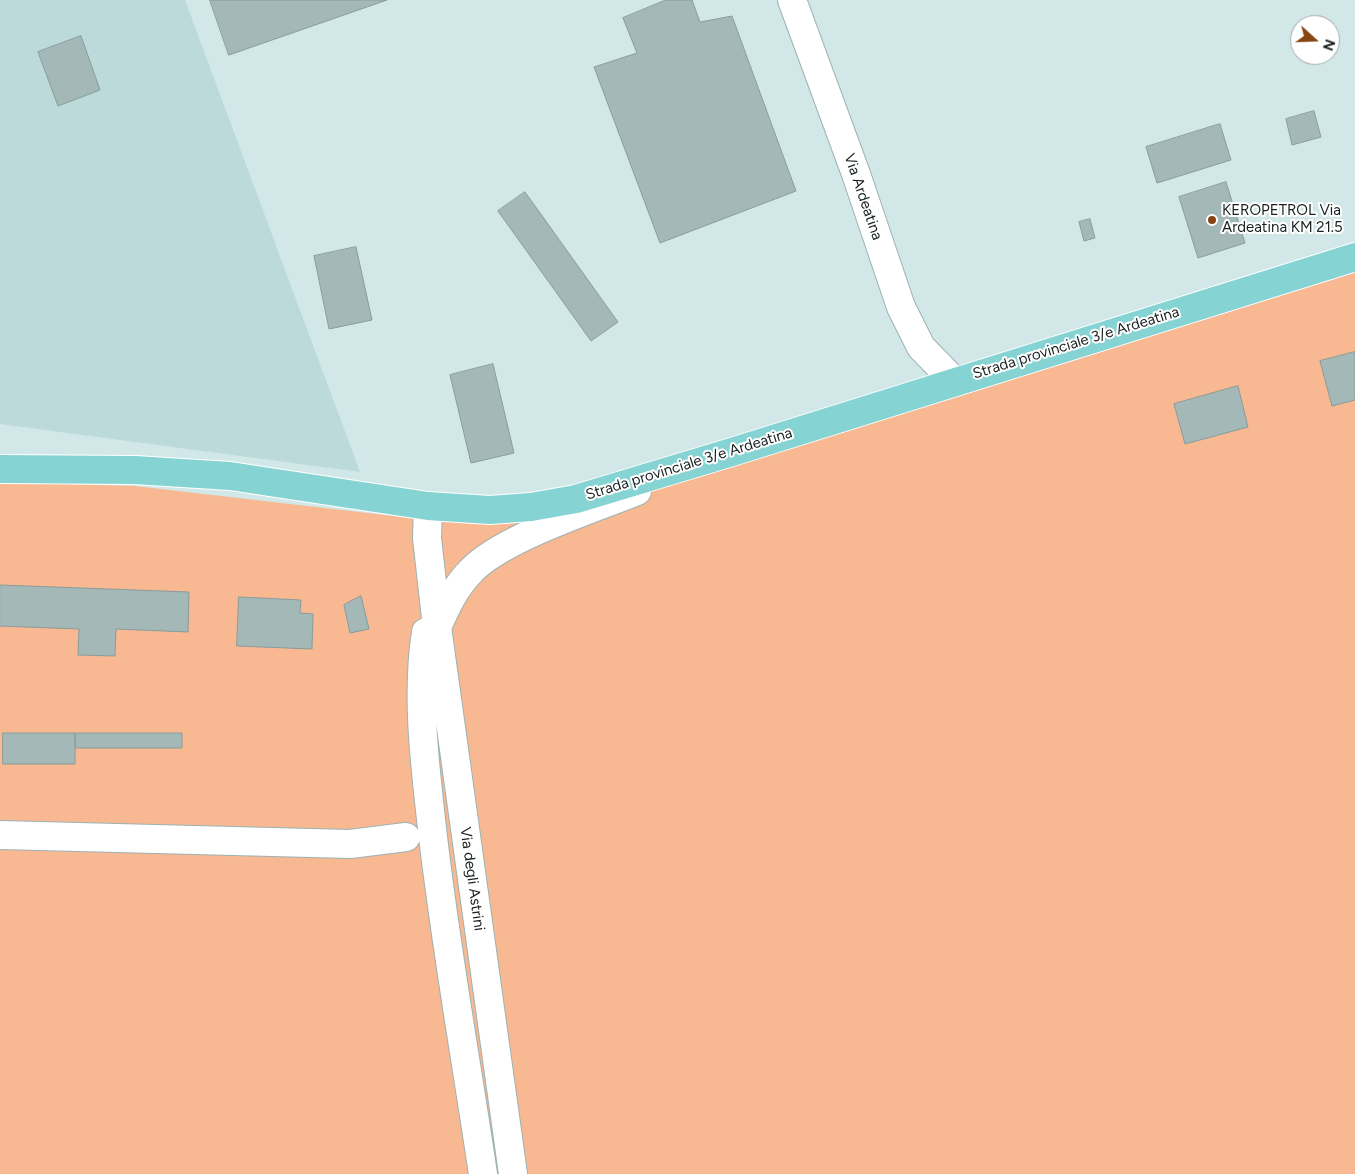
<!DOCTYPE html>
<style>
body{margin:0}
#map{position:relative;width:1355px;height:1174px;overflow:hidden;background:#d2e8e8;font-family:Figtree,sans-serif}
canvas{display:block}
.north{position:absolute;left:1290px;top:15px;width:50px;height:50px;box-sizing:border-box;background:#fff;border:1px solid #a3a6a6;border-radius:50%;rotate:110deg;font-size:14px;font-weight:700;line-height:20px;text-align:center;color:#182020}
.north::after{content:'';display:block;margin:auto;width:18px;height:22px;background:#864512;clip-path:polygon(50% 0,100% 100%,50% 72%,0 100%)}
</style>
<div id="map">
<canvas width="1355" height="1174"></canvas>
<div class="north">N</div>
</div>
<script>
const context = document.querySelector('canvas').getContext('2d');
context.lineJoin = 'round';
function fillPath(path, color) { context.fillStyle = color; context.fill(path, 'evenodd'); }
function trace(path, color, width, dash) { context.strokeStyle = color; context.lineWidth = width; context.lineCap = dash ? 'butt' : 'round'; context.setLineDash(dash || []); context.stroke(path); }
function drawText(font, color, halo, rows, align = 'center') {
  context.font = font + ' Figtree,sans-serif'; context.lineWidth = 4; context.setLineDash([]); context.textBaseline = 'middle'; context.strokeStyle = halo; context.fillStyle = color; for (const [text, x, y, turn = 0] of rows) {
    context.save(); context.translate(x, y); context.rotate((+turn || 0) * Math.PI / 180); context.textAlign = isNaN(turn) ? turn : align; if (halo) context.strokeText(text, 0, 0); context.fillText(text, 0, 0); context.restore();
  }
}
const built = new Path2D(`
 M0 0H185L360 472 0 424Z`);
const green = new Path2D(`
 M1355 259V1174H0V482L135 486 428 520 732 452Z`);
const building = new Path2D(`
 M210 0H387L229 55Z
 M666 0H692L700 22 732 16 796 191 660 243 594 67 637 53 623 18Z
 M81 36 100 90 58 106 38 52Z
 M1314 111 1321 137 1292 145 1286 119Z
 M1220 124 1231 160 1157 183 1146 147Z
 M1226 182 1245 243 1198 258 1179 197Z
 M525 192 618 322 591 341 498 211Z
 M1090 219 1095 238 1084 241 1079 222Z
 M356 247 372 320 329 329 314 256Z
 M1355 352V400L1332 406 1320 361Z
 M493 364 514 453 471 463 450 375Z
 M1238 386 1248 427 1185 444 1174 404Z
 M0 585 189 592 188 632 116 629 115 656 78 655 79 629 0 626Z
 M361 596 369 629 350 633 344 605Z
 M239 597 301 600 300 613 313 614 312 649 237 646Z
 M3 733H75V764H3Z
 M75 733H182V748H76Z`);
const minor = new Path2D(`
 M792 0 856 174 901 307 921 347 954 381
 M428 506 427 538 437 627 513 1174
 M437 627C446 607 455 587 471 571 502 538 593 509 637 491
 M426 632C416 696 425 765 432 828 445 944 466 1059 483 1174
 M0 835 350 844 406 837`);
const major = new Path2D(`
 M0 469 135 470 230 476 428 506 490 510 531 507 576 499 732 452 1355 257`);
const markers = [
 [1212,220,5,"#864512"]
];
const streetNames = [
 ["Via Ardeatina",863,197,71],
 ["Strada provinciale 3/e Ardeatina",1076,343,-17],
 ["Strada provinciale 3/e Ardeatina",689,464,-17],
 ["Via degli Astrini",472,879,82]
];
const poiNames = [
 ["KEROPETROL Via",1222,211],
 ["Ardeatina KM 21.5",1222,228]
];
fillPath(built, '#bcdada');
fillPath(green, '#f7b892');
fillPath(building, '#a3b8b7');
trace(building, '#889c9c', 1);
trace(minor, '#9db2b2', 30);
trace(major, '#fff', 30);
trace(minor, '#fff', 28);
trace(major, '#86d3d3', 28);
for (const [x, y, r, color] of markers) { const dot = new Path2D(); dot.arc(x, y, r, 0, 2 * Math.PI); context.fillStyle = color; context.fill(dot); trace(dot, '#fff', 2); }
drawText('15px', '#182020', '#fff', streetNames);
drawText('15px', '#182020', '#fff', poiNames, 'left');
</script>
